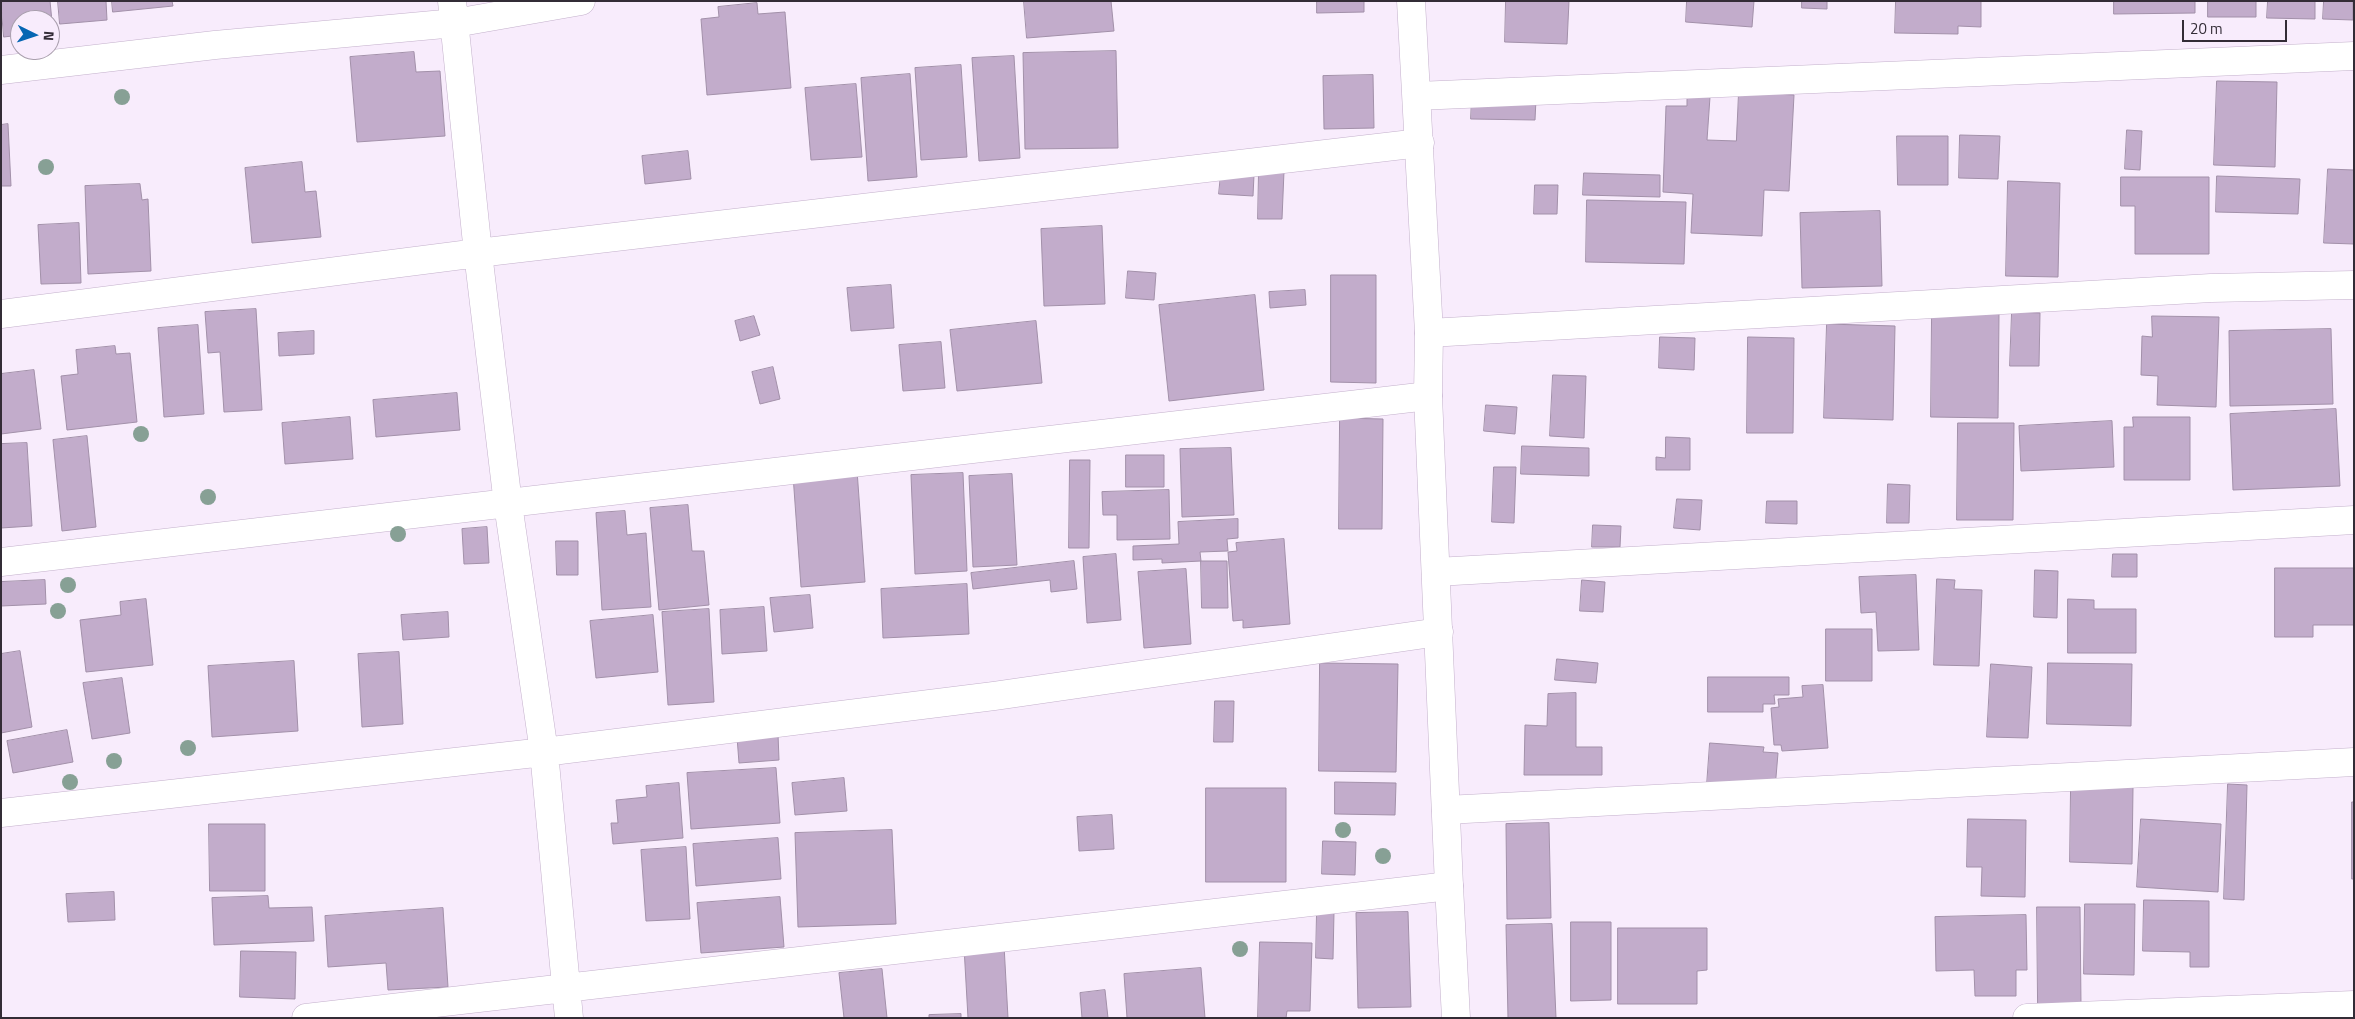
<!DOCTYPE html>
<style>
body{margin:0}
#map{position:relative;width:2355px;height:1019px;overflow:hidden;background:#f8ecfc;font-family:"Titillium Web",sans-serif}
canvas{display:block}
.frame{position:absolute;inset:0;border:2px solid #332c36;pointer-events:none}
.north{position:absolute;left:10px;top:10px;width:50px;height:50px;box-sizing:border-box;background:#f8ecfc;border:1px solid #a99fad;border-radius:50%;rotate:94deg;font-size:14px;font-weight:700;line-height:20px;text-align:center;color:#332c36}
.north::after{content:'';display:block;margin:auto;width:18px;height:22px;background:#0666b3;clip-path:polygon(50% 0,100% 100%,50% 72%,0 100%)}
.scale{position:absolute;left:2182px;top:20px;width:105px;height:22px;box-sizing:border-box;border:2px solid #332c36;border-top:0;padding-left:6px;font-size:15px;line-height:18px;white-space:nowrap;color:#332c36;-webkit-text-stroke:4px #f8ecfc;paint-order:stroke}
</style>
<div id="map">
<canvas width="2355" height="1019"></canvas>
<div class="frame"></div>
<div class="north">N</div>
<div class="scale">20 m</div>
</div>
<script>
const context = document.querySelector('canvas').getContext('2d');
context.lineJoin = 'round';
function fillPath(path, color) { context.fillStyle = color; context.fill(path, 'evenodd'); }
function trace(path, color, width, dash) { context.strokeStyle = color; context.lineWidth = width; context.lineCap = dash ? 'butt' : 'round'; context.setLineDash(dash || []); context.stroke(path); }
const building = new Path2D(`
 M1 1H50L53 32H50V20H20V35L4 37Z
 M58 1H106L107 20 60 24Z
 M112 1H172L173 6 113 12Z
 M1024 1H1111L1114 31 1027 38Z
 M1317 1H1364V12L1317 13Z
 M1506 1H1569L1567 44 1505 42Z
 M1687 1H1754L1752 27 1686 22Z
 M1802 1H1827V9L1802 8Z
 M1896 1H1981V27L1958 26V34L1895 33Z
 M2114 1H2195V13L2114 14Z
 M2208 1H2256V17H2208Z
 M2268 1H2315V19L2267 18Z
 M2324 1H2353V20L2323 19Z
 M757 3 758 14 785 12 791 88 707 95 701 19 719 17 718 7Z
 M1116 51 1118 148 1025 149 1023 53Z
 M414 52 416 72 440 71 445 136 357 142 350 57Z
 M1014 56 1020 158 979 161 972 58Z
 M961 65 967 157 921 160 915 68Z
 M910 74 917 177 868 181 861 78Z
 M1373 75 1374 128 1324 129 1323 76Z
 M2217 81 2277 82 2275 167 2214 165Z
 M856 84 862 157 811 160 805 88Z
 M1739 92 1794 95 1789 191 1764 190 1762 236 1691 233 1693 194 1663 192 1666 106H1687V96L1710 97 1707 140 1736 141Z
 M1472 97 1536 99 1535 120 1471 119Z
 M8 124 11 186H1V125Z
 M2127 130 2142 131 2140 170 2125 169Z
 M1960 135 2000 136 1998 179 1959 178Z
 M1897 136H1948V185H1898Z
 M688 151 691 179 645 184 642 156Z
 M302 162 305 192 316 191 321 237 252 243 245 168Z
 M2328 169 2354 170V244L2324 243Z
 M1259 170 1284 171 1282 219H1258Z
 M1584 173 1660 175V197L1583 195Z
 M1221 174 1254 175 1253 196 1219 194Z
 M2217 176 2300 179 2298 214 2216 212Z
 M2121 177H2209V254H2135V206H2121Z
 M2008 181 2060 183 2058 277 2006 276Z
 M140 184 142 200 148 199 151 271 88 274 85 186Z
 M1535 185H1558L1557 214H1534Z
 M1587 200 1686 202 1684 264 1586 262Z
 M1880 211 1882 286 1802 288 1800 213Z
 M79 223 81 283 41 284 38 225Z
 M1102 226 1105 304 1044 306 1041 229Z
 M1128 271 1156 273 1154 300 1126 298Z
 M1331 275H1376V383L1331 382Z
 M891 285 894 328 851 331 847 288Z
 M1305 290 1306 305 1270 308 1269 292Z
 M1255 295 1264 390 1169 401 1159 305Z
 M256 309 262 410 224 412 220 352 208 353 205 312Z
 M2012 312 2040 313 2039 366H2010Z
 M1932 314H1999L1998 418 1931 417Z
 M754 316 760 335 740 341 735 321Z
 M2152 316 2219 317 2216 407 2157 405 2158 376 2141 375 2142 336 2152 337Z
 M1036 321 1042 383 957 391 950 330Z
 M1827 324 1895 326 1893 420 1824 418Z
 M198 325 204 414 164 417 158 328Z
 M2331 329 2333 404 2230 406 2229 331Z
 M314 331V354L279 356 278 333Z
 M1660 337 1695 338 1694 370 1659 368Z
 M1748 337 1794 338 1793 433H1747Z
 M941 342 945 388 903 391 899 345Z
 M115 346 116 354 130 353 137 422 67 430 61 376 78 374 76 350Z
 M773 367 780 399 760 404 752 372Z
 M34 370 41 429 1 434V374Z
 M1553 375 1586 376 1584 438 1550 436Z
 M457 393 460 430 376 437 373 400Z
 M1486 405 1517 407 1515 434 1484 431Z
 M2336 409 2340 486 2233 490 2230 414Z
 M350 417 353 459 285 464 282 423Z
 M2133 417H2190V480H2124V427H2133Z
 M1340 418 1383 419 1382 529H1339Z
 M2112 421 2114 467 2021 471 2019 426Z
 M1958 423H2014L2013 520H1957Z
 M87 436 96 527 62 531 53 440Z
 M1666 437 1690 438V470H1656V457L1665 458Z
 M27 443 32 526 1 528V444Z
 M1522 446 1589 448V476L1521 474Z
 M1231 448 1234 515 1182 517 1180 449Z
 M1126 455H1164V487H1126Z
 M1070 460H1090L1089 548H1069Z
 M1494 467H1516L1514 523 1492 522Z
 M857 470 865 582 801 587 793 475Z
 M963 473 967 571 915 574 911 475Z
 M1012 474 1017 565 973 567 969 476Z
 M1888 484 1910 485 1909 523H1887Z
 M1169 490 1170 539 1117 540V515H1103L1102 492Z
 M1677 499 1702 500 1700 530 1674 528Z
 M1767 501H1797V524L1766 523Z
 M688 505 692 551H704L709 605 659 610 650 508Z
 M625 511 627 535 646 533 651 607 602 610 596 513Z
 M1238 519V538L1227 539 1228 551 1200 552 1201 561 1162 563V559L1133 560V546L1179 544 1178 522Z
 M1593 525 1621 526 1620 547H1592Z
 M487 527 489 563 464 564 462 529Z
 M1284 539 1290 624 1243 628V620L1233 621 1228 552 1237 551 1236 543Z
 M556 541H578V575H557Z
 M1116 554 1121 620 1087 623 1083 557Z
 M2113 554H2137V577H2112Z
 M1074 561 1077 589 1051 592 1050 580 973 589 971 573Z
 M1201 561H1227L1228 608H1202Z
 M2275 568H2354V625H2313V637H2275Z
 M1186 569 1191 644 1144 648 1138 572Z
 M2035 570 2058 571 2057 618 2034 617Z
 M1916 575 1919 650 1878 651 1876 612 1861 613 1859 577Z
 M1937 579 1955 580 1954 589 1982 590 1979 666 1934 665Z
 M45 580 46 604 1 606V582Z
 M1582 580 1605 582 1603 612 1580 611Z
 M967 584 969 634 883 638 881 589Z
 M810 595 813 628 774 632 770 598Z
 M146 599 153 665 86 672 80 620 121 615 120 602Z
 M2068 599 2094 600V609H2136V653H2068Z
 M764 607 767 651 722 654 720 610Z
 M709 609 714 702 668 705 662 612Z
 M448 612 449 637 403 640 401 615Z
 M653 615 658 672 596 678 590 621Z
 M1826 629H1872V681H1826Z
 M20 651 32 727 1 733V654Z
 M399 652 403 724 362 727 358 654Z
 M1557 659 1598 663 1596 683 1555 680Z
 M294 661 298 731 212 737 208 666Z
 M1320 663 1398 664 1396 772 1319 771Z
 M2048 663 2132 664 2131 726 2047 724Z
 M1991 664 2032 667 2028 738 1987 737Z
 M1708 677H1789V695H1774L1775 704H1763V712H1708Z
 M122 678 130 733 92 739 83 683Z
 M1823 685 1828 748 1782 751 1781 745H1774L1771 708 1779 707 1778 699 1803 697 1802 686Z
 M1576 693V747H1602V775H1524L1525 725 1547 726 1548 694Z
 M1215 701H1234L1233 742H1214Z
 M67 730 73 762 13 773 7 741Z
 M778 734 779 760 739 763 737 737Z
 M1710 743 1764 747 1763 752 1778 753 1775 789 1707 785Z
 M776 768 780 823 691 829 687 773Z
 M844 778 847 811 795 815 792 783Z
 M1335 782 1396 783 1395 815 1335 814Z
 M679 783 683 838 613 844 611 823H618L616 800 647 797 646 786Z
 M2228 784 2247 785 2244 900 2224 899Z
 M2071 786 2133 787 2132 864 2070 862Z
 M1206 788H1286V882H1206Z
 M2352 802H2354V879H2352Z
 M1112 815 1114 849 1079 851 1077 817Z
 M1968 819 2026 820 2025 897 1981 896 1982 867H1967Z
 M2141 819 2221 824 2218 892 2137 887Z
 M1549 823 1551 918 1507 919 1506 824Z
 M209 824H265V891H210Z
 M892 830 896 924 798 927 795 833Z
 M778 838 781 879 696 886 693 844Z
 M1323 841 1356 842 1355 875 1322 874Z
 M686 847 690 919 646 921 641 850Z
 M114 892 115 920 68 922 66 894Z
 M268 896 269 908 312 907 314 941 214 945 212 898Z
 M780 897 784 947 701 953 697 903Z
 M2144 900 2209 901V967H2190V952L2143 951Z
 M2085 904H2135L2134 975 2084 974Z
 M2037 907H2080L2081 1005H2038Z
 M443 908 448 987 388 990 386 963 328 967 325 916Z
 M1317 911 1334 912 1333 959 1316 958Z
 M1408 912 1411 1007 1358 1008 1356 913Z
 M2026 915 2027 970H2016V996H1975L1974 970 1936 971 1935 917Z
 M1571 922H1611V1000L1571 1001Z
 M1552 924 1556 1018H1508L1506 925Z
 M1618 928H1707V970L1697 971V1004H1618Z
 M1260 942 1312 943 1310 1011H1287L1286 1018H1258Z
 M1004 945 1008 1018H968L964 947Z
 M241 951 296 952 295 999 240 997Z
 M1201 968 1205 1018H1127L1124 974Z
 M882 969 887 1018H844L839 973Z
 M1105 990 1108 1018H1082L1080 993Z
 M961 1014V1018H929V1015Z`);
const street = new Path2D(`
 M452 1 478 253 508 504 544 752 569 1018
 M1 70 215 45 455 23 581 1
 M1417 96 2354 56
 M1 314 478 253 1420 143
 M1429 333 2211 288 2354 285
 M1 562 1428 396
 M1436 572 2354 520
 M1446 810 2354 762
 M1 813 544 752 994 696 1439 632
 M306 1018 1449 886
 M2027 1018 2354 1005`);
const highway = new Path2D(`
 M1411 1 1429 333 1428 396 1449 886 1456 1018`);
const trees = [
 [122,97],
 [46,167],
 [141,434],
 [208,497],
 [398,534],
 [68,585],
 [58,611],
 [188,748],
 [114,761],
 [70,782],
 [1343,830],
 [1383,856],
 [1240,949]
];
fillPath(building, '#c2accb');
trace(building, '#a290a9', 1);
trace(street, '#c3b0cb', 29);
trace(highway, '#c3b0cb', 29);
trace(street, '#fff', 28);
trace(highway, '#fff', 28);
context.fillStyle = '#87a095';
for (const [x, y] of trees) { context.beginPath(); context.arc(x, y, 8, 0, 2 * Math.PI); context.fill(); }
</script>
